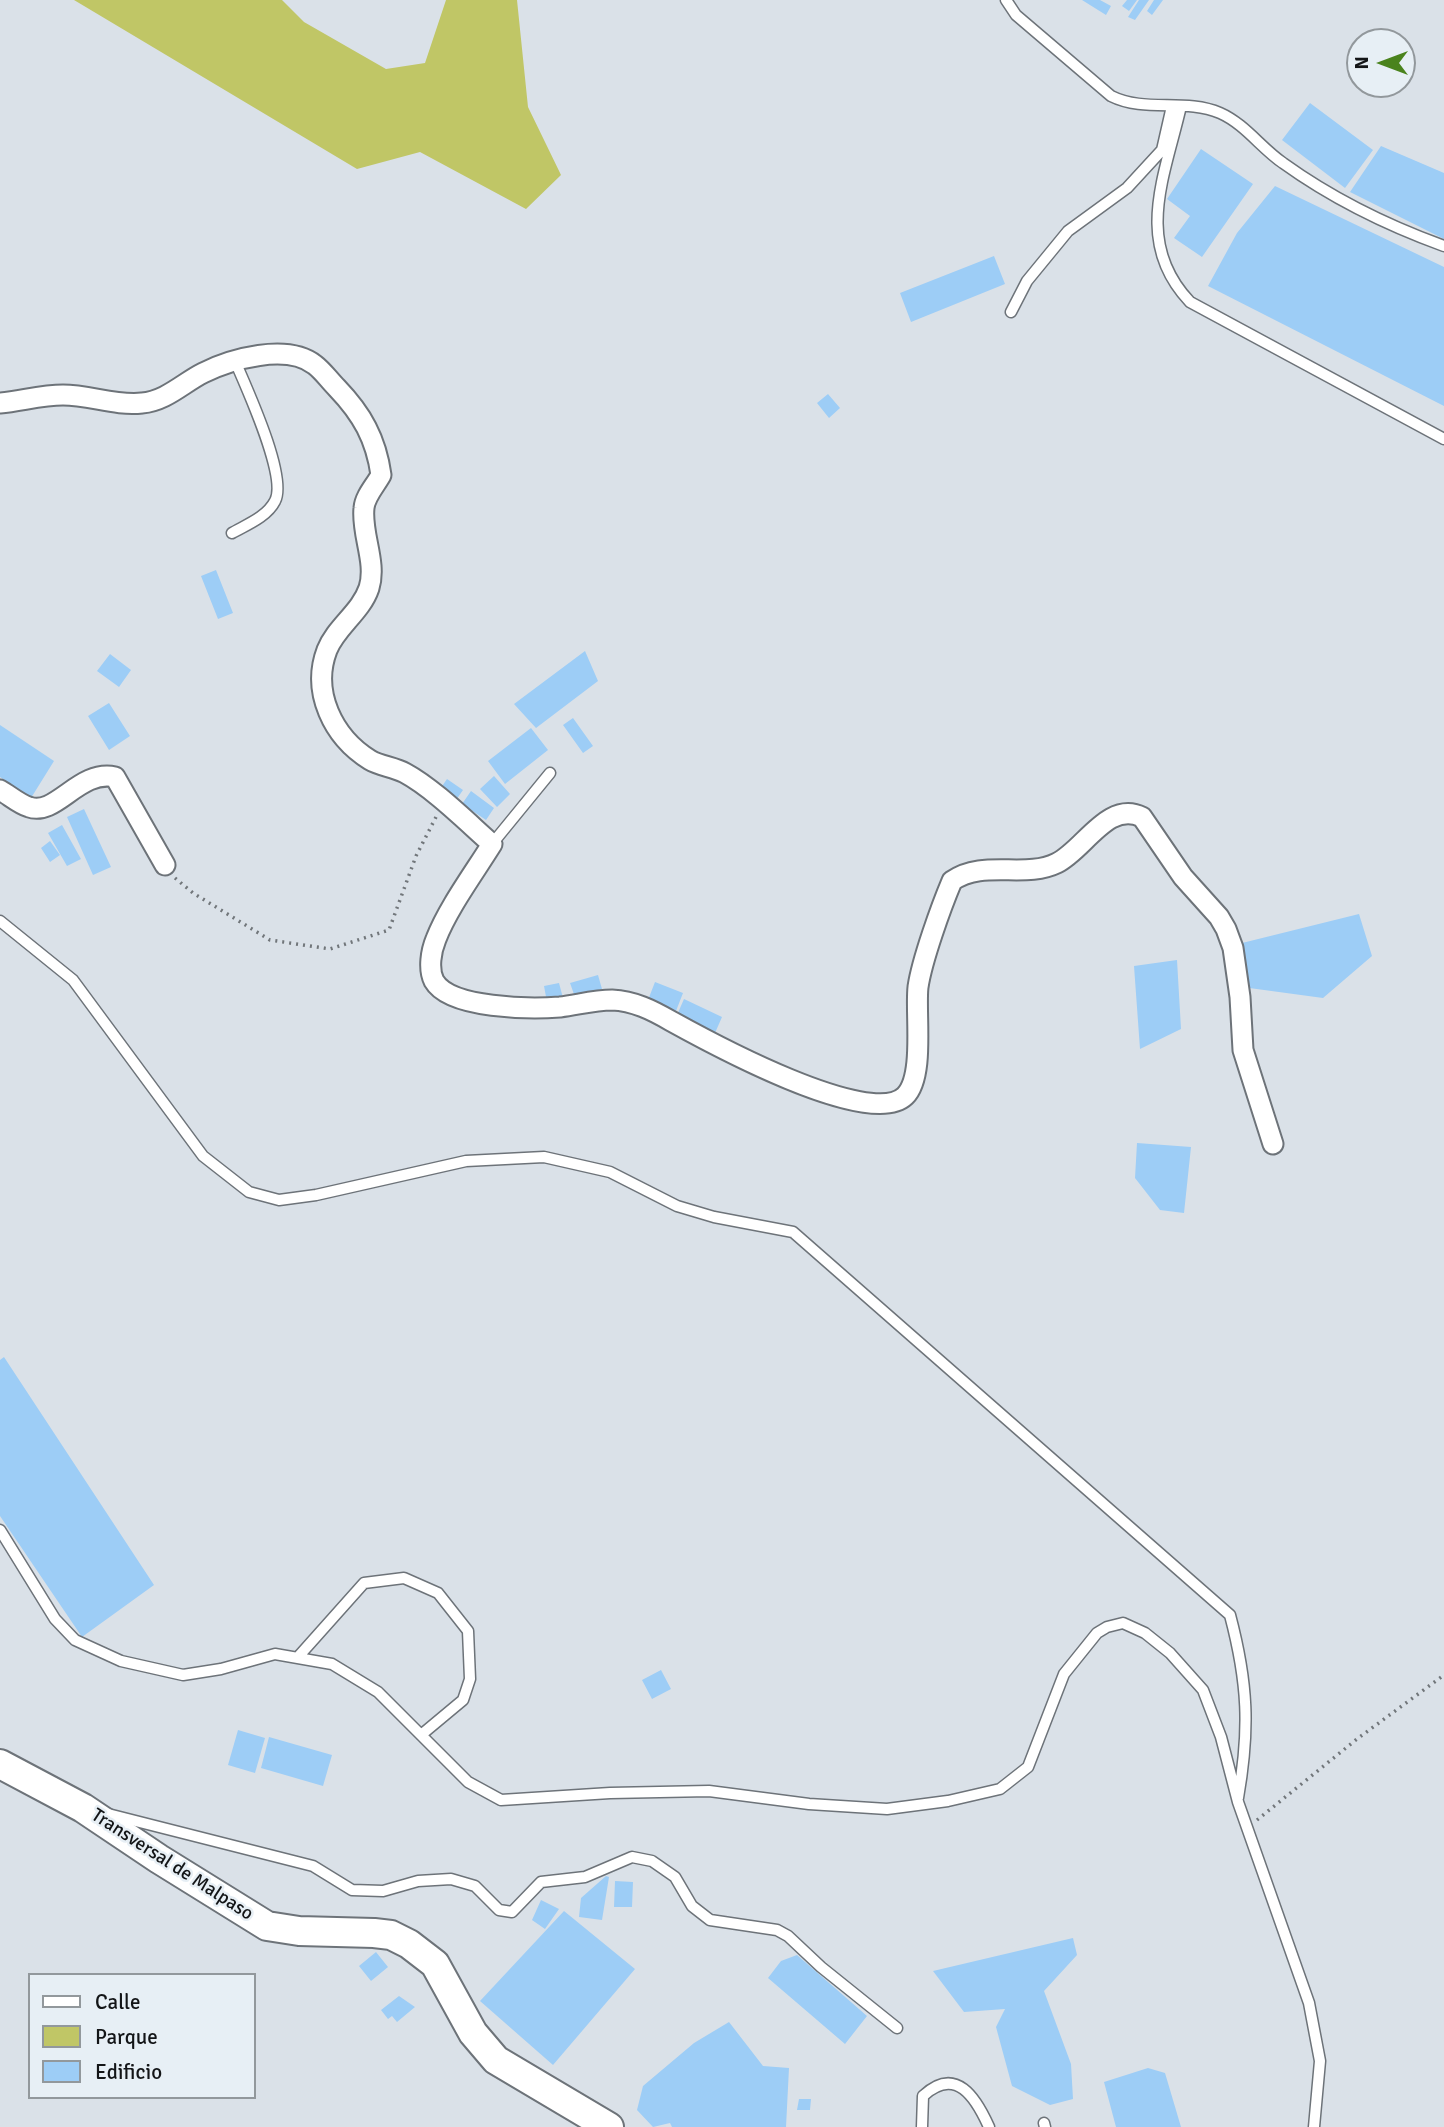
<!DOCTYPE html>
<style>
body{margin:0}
#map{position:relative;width:1444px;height:2127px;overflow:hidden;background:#dae1e8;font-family:Signika,sans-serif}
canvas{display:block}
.legend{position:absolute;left:28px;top:1973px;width:228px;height:126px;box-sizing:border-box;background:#e7eff5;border:2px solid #92989c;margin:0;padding:9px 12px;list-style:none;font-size:21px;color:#131517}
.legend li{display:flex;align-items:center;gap:14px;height:35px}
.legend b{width:35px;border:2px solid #92989c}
.north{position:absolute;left:1346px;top:28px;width:70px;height:70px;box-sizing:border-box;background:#e7eff5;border:2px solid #92989c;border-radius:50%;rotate:270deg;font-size:19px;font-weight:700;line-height:28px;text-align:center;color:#131517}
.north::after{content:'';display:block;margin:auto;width:24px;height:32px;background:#4a831d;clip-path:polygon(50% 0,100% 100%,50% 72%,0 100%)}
</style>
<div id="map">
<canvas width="1444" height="2127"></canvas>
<ul class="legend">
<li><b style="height:9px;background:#fff"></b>Calle</li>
<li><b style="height:19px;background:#c0c666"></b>Parque</li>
<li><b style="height:19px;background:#9dcdf6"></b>Edificio</li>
</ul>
<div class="north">N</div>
</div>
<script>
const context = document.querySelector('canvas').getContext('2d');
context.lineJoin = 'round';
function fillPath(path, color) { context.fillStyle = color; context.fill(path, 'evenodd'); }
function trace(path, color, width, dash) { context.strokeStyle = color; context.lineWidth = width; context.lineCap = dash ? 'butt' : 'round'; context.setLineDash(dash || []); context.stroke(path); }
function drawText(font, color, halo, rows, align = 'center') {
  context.font = font + ' Signika,sans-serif'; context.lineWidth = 5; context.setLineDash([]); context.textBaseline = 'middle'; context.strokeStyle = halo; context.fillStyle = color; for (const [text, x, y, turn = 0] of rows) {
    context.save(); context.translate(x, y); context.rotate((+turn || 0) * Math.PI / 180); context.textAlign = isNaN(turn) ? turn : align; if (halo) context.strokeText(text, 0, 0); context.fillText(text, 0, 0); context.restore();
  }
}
const green = new Path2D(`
 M74 0H282L304 22 386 69 425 63 446 0H517L528 107 561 175 526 209 420 152 357 169Z`);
const building = new Path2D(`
 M1082 0H1100L1111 6 1106 15Z
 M1127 0H1137L1129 11 1122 6Z
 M1139 0H1149L1135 20 1128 17Z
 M1154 0H1163L1152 15 1147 11Z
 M1310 103 1373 150 1345 188 1282 140Z
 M1381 146 1444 173V239L1350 192Z
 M1201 149 1253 184 1202 257 1174 238 1190 216 1167 199Z
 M1275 186 1444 267V406L1208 286 1237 233Z
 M994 256 1005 284 911 322 900 293Z
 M828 394 840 408 829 418 817 403Z
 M216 570 233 613 218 619 201 576Z
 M585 651 598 681 536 728 514 704Z
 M110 654 131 670 119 687 97 671Z
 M109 703 130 736 109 750 88 716Z
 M573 718 593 746 583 753 563 725Z
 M0 725 54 761 31 798 0 777Z
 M531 728 548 750 505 784 488 761Z
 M494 776 510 794 497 807 480 789Z
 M447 779 463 790 454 803 438 792Z
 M471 791 494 808 486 820 462 804Z
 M84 809 111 867 93 875 67 817Z
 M62 825 81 859 67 866 48 833Z
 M50 841 60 855 50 862 41 848Z
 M1359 914 1372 956 1323 998 1242 987 1238 944Z
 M1177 960 1181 1029 1140 1049 1134 966Z
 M598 975 602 989 575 997 570 983Z
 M655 982 683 993 676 1011 648 1000Z
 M559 983 563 998 547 1002 544 986Z
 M684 999 722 1017 715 1033 677 1015Z
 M1137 1143 1191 1147 1184 1213 1160 1210 1135 1178Z
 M4 1357 154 1585 82 1637 0 1516V1360Z
 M661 1670 671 1689 652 1699 642 1680Z
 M238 1730 265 1738 255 1773 228 1765Z
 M269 1737 332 1755 323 1786 261 1768Z
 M606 1876 609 1877 602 1920 579 1917 581 1898Z
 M615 1881 633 1882 632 1907H614Z
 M541 1900 559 1909 545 1929 532 1920Z
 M564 1911 635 1969 553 2065 480 2001Z
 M1073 1938 1077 1955 1044 1991 1071 2064 1073 2099 1050 2105 1012 2086 996 2027 1005 2009 964 2012 933 1971Z
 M376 1952 388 1967 371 1981 359 1966Z
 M797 1955 867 2016 845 2044 768 1978 781 1961Z
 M399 1996 415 2007 397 2022 392 2016 388 2019 381 2010Z
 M729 2022 763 2066 789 2068 786 2127H672L670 2123 653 2127 637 2110 643 2086 694 2043Z
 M1148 2068 1165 2073 1181 2127H1116L1104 2082Z
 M799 2099H811L810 2110H797Z`);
const path = new Path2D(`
 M175 878 193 893 270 940 330 949 389 930 416 856 436 817
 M1257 1820 1357 1739 1444 1675`);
const service = new Path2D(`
 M1006 0 1016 15 1111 96C1145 113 1185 98 1220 113 1245 124 1261 148 1283 163 1333 199 1386 225 1444 246
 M1181 106C1165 176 1133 242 1190 302L1444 439
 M1011 312 1027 281 1068 231 1127 188 1162 150 1172 106
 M232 533C246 525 267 517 275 501 288 477 246 387 235 361
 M492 844 550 773
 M0 921 73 980 203 1156 249 1192 279 1200 316 1195 466 1161 544 1157 610 1172 677 1206 714 1217 793 1232 1230 1615C1248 1683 1250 1729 1238 1798
 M0 1530 55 1619 75 1640 121 1661 183 1675 221 1669 275 1654 332 1664 378 1692 468 1782 501 1800 610 1793 709 1791 809 1804 887 1809 948 1801 1000 1789 1028 1767 1064 1674 1097 1633 1107 1627 1123 1623 1145 1633 1170 1653 1203 1690 1221 1737 1238 1802 1309 2003 1320 2061 1314 2127
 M298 1657 364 1583 404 1578 438 1593 468 1631 470 1679 463 1700 421 1735
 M108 1814 313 1866 352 1890 383 1891 418 1881 451 1879 475 1886 499 1910 512 1912 541 1882 585 1877 632 1857 652 1861 675 1877 692 1906 710 1920 777 1930 788 1936 821 1967 897 2028
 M1044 2123 1045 2127
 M922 2127 923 2096C956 2065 976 2098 989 2127`);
const minor = new Path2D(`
 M0 403C21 401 42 395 63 395 90 395 115 406 142 403 166 401 183 383 203 373 231 359 287 343 315 365 323 371 329 380 337 388 362 414 376 439 381 475 375 486 365 496 364 508 361 534 377 562 369 588 361 612 336 627 327 650 311 692 333 737 370 760 380 766 394 767 405 773 433 788 467 822 492 844 474 873 448 908 436 939 431 951 428 969 434 981 450 1009 531 1009 560 1007 577 1005 594 1000 612 1000 634 1001 652 1010 671 1021 709 1042 870 1130 905 1096 925 1077 915 1013 918 987 922 960 941 907 952 881 983 859 1025 879 1057 863 1084 850 1108 800 1142 817L1183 877 1219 917 1226 929 1233 948 1240 997 1243 1050 1273 1144
 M0 790C9 795 19 804 29 807 56 817 79 769 115 777L165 865`);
const secondary = new Path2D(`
 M0 1764 83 1808 159 1859 267 1926 299 1931 374 1933 391 1935 409 1944 435 1964 473 2033 496 2060 609 2127`);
const streetNames = [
 ["Transversal de Malpaso",172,1865,33]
];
fillPath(green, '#c0c666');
fillPath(building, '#9dcdf6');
trace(service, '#6d7379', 13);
trace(minor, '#6d7379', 23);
trace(secondary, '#6d7379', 32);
trace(path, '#71767a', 3.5, [2, 5]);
trace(service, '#fff', 10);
trace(minor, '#fff', 19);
trace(secondary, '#fff', 28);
drawText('19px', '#131517', '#e7eff5', streetNames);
</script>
